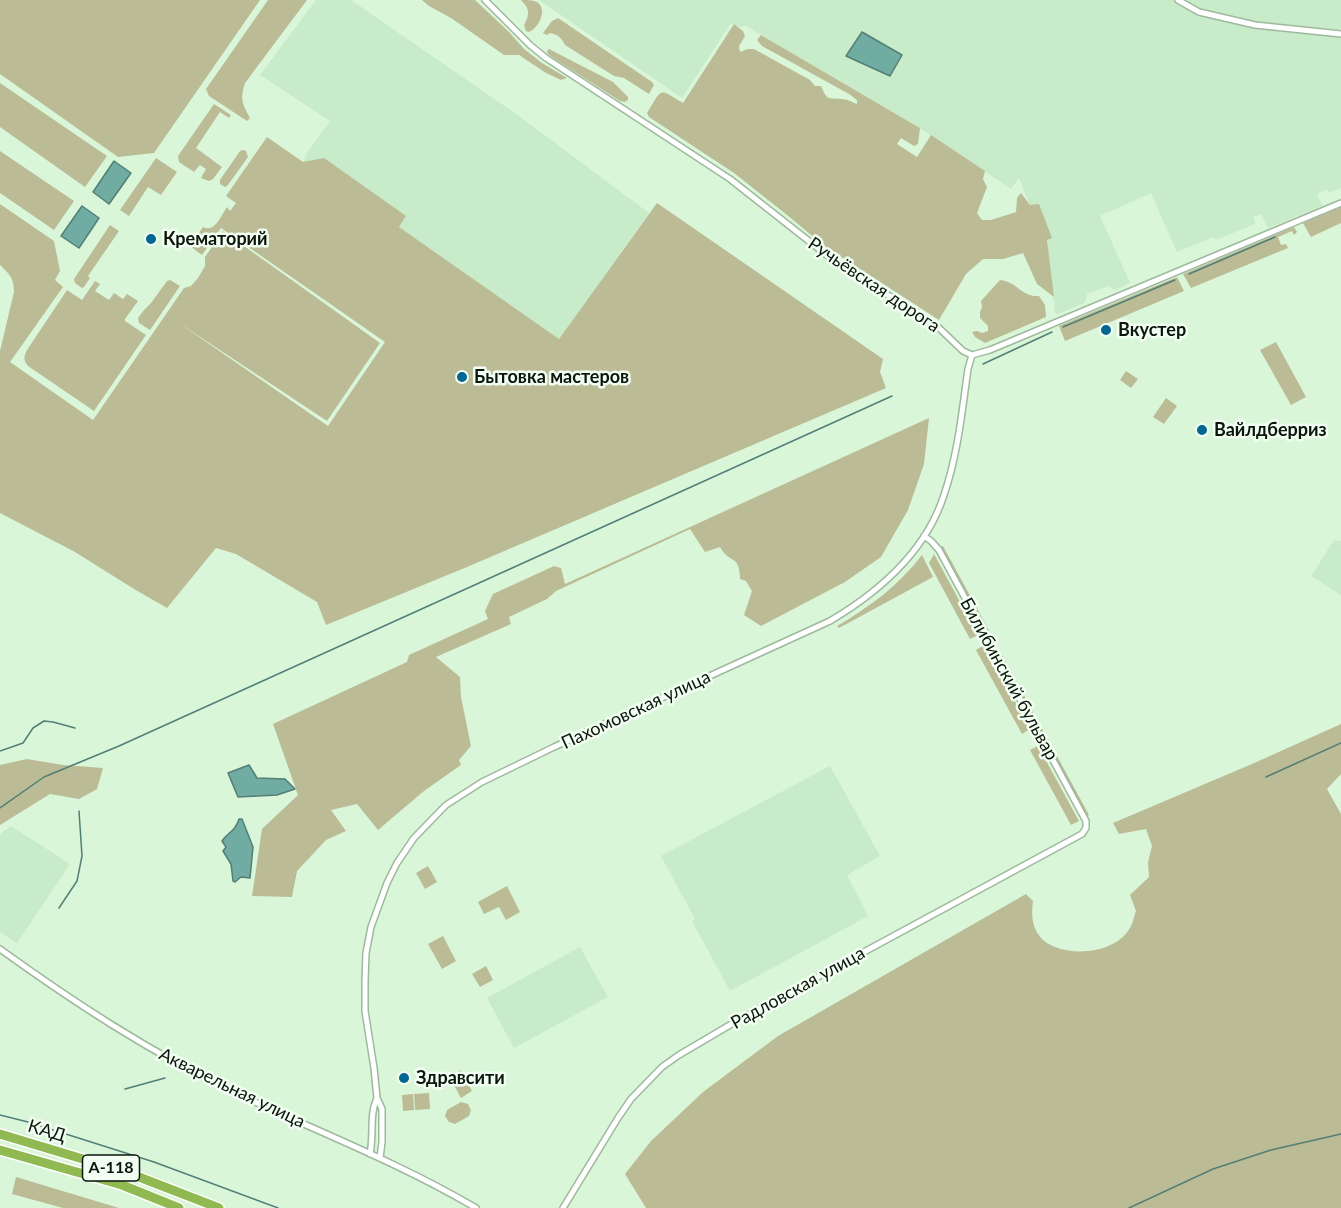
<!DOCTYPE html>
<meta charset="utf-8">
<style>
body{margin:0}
canvas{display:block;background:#d9f6d9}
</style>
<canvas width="1341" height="1208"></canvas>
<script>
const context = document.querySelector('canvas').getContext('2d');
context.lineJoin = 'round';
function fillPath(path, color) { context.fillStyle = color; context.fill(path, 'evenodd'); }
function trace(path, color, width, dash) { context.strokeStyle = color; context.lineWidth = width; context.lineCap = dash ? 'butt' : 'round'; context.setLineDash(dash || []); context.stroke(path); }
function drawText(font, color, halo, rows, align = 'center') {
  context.font = font + ' Lato,sans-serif'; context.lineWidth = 5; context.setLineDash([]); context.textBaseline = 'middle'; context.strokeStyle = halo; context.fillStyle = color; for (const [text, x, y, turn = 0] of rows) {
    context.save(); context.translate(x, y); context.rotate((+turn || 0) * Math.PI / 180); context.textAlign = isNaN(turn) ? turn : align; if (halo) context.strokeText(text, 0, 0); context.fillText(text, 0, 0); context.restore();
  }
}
const built = new Path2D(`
 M316 0H351L519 116 649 213 559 339 399 227 406 216 303 162 307 153 330 121 260 75Z
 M539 0H1341V188L1329 193 1327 189 1317 194 1323 206 1268 228 1261 214 1253 217 1255 224 1216 240 1214 237 1177 252 1151 193 1100 216 1130 283 1115 290 1108 286 1087 294 1086 300 1084 303 1058 314 1055 313 1047 240 1051 238 1039 204 1030 206 1019 178 1011 189 909 121 746 26 739 27 731 23 682 98Z
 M1334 540 1341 541V595L1311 576Z
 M830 766 880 856 847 875 868 916 730 991 692 921 695 919 661 856Z
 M11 826 70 864 17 943 0 932V834Z
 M580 947 608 997 514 1048 487 998Z`);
const green = new Path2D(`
 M0 0H260L154 153 118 157 0 74Z
 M268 0H307L245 83C240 99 242 103 250 118L247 121 209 96 206 89Z
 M422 0H475L509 32 524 49 542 63 567 78 561 80 546 73 519 55H504L451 18 429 6Z
 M521 0C527 0 532 0 537 2 548 9 539 28 529 32L526 31 524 25C530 14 530 9 521 0Z
 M558 18 652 82 654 85 649 94 624 78 614 76 565 45C561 37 558 35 550 33L547 35 543 33 552 21Z
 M734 24 743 31 745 36 739 46 740 52 748 49H754L810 80 815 86H821C827 100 827 98 841 99 847 99 852 102 857 104V100L849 94 762 46 757 40 761 35 920 128 918 144 914 146 901 138 897 144 917 157 931 135 985 171 983 179 987 187 977 213 982 220H991L1016 212 1017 198 1021 193 1030 205 1039 204 1052 238 1047 240 1054 297 1037 284 1023 253 1003 259H983L966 274 939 320 823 245 792 219 734 173 649 117 647 113C663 87 658 88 683 103Z
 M549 49 613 82 628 97V100L625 102 620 101 555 59 548 54 547 51Z
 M0 83 107 156 85 187 0 127Z
 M214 104 231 115 229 118 220 112 196 148 222 167 213 179 209 181 201 178 206 169 200 165 194 172 179 162 178 156Z
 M267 137 303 162 324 158 406 216 399 227 559 339 657 203 883 359 880 372 886 388 467 567 326 625 317 602 236 554 216 548 167 608 134 589 75 552 0 513V351L14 292C14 278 10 275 0 265V204L54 241 60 271 55 280 63 287 10 362 93 420 184 288 191 286 198 278 205 266V257L223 231 380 343 327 421 176 321 328 426 385 342 221 228 202 255 190 246 203 227C215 233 221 216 227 207L230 211 236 203 226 196Z
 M243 150 246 151 248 157 228 185 225 187 220 184V180L240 151Z
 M0 151 74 201 54 230 0 193Z
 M156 158 177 172 161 195 148 187 129 216 120 210Z
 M1341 206V223L1311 237 1303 223Z
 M110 225 119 231 88 276 90 278 84 287 82 288 75 283 74 279Z
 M1294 227 1297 232 1294 235 1292 231 1278 237 1281 245 1286 244 1288 248 1191 288 1183 274Z
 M1177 277 1184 291 1065 341 1059 326Z
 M170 280 180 286 150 330 139 323 138 318 144 310 151 303 167 281Z
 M1000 280C1018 282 1021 297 1039 296L1045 305 1046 317 985 343 975 337 972 332 977 331 982 333 988 331V326L980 318V312L982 307 981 301Z
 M95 281 100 284 95 291 109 300 114 293 123 299 127 294 138 301 125 319V321L146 335 94 411 28 366C23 360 24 356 27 350L67 290 82 300Z
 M1276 342 1306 397 1291 405 1260 350Z
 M1126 371 1138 379 1131 388 1120 380Z
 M1166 398 1177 406 1164 424 1153 417Z
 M929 418 924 464 908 510 881 557 845 582 761 626 744 615 752 591 746 581 740 579C740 554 729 564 720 547L705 552 690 529 556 591 547 599 509 617 511 624 436 657 460 677 461 697 471 746 459 760 461 765 424 791 378 830 357 804 331 810 346 831 326 840 297 871 292 897 252 896 262 829 298 795 273 724 407 662 409 655 488 619 485 611 493 594 554 566 561 568 565 584Z
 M943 546 997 645 993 644 941 547Z
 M934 554 978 635 970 639 929 563Z
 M922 555 933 577 839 628 837 626C870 607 899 585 922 555Z
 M984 645 1030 729 1022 734 976 650Z
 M1000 651 1089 815 1087 816 999 655Z
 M1341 724V774L1327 789 1341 814V1208H646L625 1174 651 1141 703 1092 778 1036 1026 894 1033 901C1031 916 1032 929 1043 940 1046 943 1051 945 1055 947 1078 956 1116 952 1130 928 1133 923 1134 916 1136 911L1130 895 1149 877 1148 862 1152 846 1146 829 1119 834 1113 823 1252 764Z
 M1038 746 1079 821 1071 825 1030 750Z
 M27 759 63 765 103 768 97 789 79 799 50 794 0 825V765Z
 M428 866 437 882 425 889 416 873Z
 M507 886 520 912 506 920 499 907 484 914 478 902Z
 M443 936 456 961 442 969 428 944Z
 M486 966 493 980 480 987 472 974Z
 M461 1070 472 1091 461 1098 449 1076Z
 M429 1093 430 1109 415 1110 414 1094Z
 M413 1094 414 1110 403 1111 402 1095Z
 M461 1102 468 1104 471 1110 469 1116 455 1124 449 1122 445 1116 447 1110Z
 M16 1177 119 1208H63L12 1194Z`);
const water = new Path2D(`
 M862 32 902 55 890 76 846 56Z
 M114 161 131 173 109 204 93 192Z
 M82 206 99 218 79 248 61 236Z
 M249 765 257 778 285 779 295 789 277 795 238 797 228 773Z
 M239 819H242L253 847 250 878 241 877 235 882 233 881 231 864 223 851 226 847 222 841C229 831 235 832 239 819Z`);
const stream = new Path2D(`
 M1189 274 1275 237
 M1063 327 1175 280
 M983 364 1052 332
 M0 751 23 743 33 728 44 721 53 722 75 728
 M1266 777 1341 743
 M0 808 44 777 119 746 892 396
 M59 908 77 881 82 856 79 811
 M125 1089 165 1078
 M0 1115 28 1122 154 1162 278 1208
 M1129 1208 1213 1169 1271 1150 1341 1134`);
const minor = new Path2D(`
 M485 0 530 45 546 58 730 179 833 260 938 327 963 351 972 355 990 350 1341 203
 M1178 0 1199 12 1255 25 1341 34
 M0 949C75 1003 150 1052 233 1092 314 1130 398 1162 476 1208
 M370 1154C374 1135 369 1115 377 1098
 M380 1158 382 1142V1109L377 1098 374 1068 365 1011V981L366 953 371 927 387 883 397 863 414 838 446 805 482 782 554 747 830 621C879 592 926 551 944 495 958 454 962 411 968 369L972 355
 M563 1208 618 1118 631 1099 662 1067 679 1055 740 1019 1082 834 1086 828V821L939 550 931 541 924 536`);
const motorway = new Path2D(`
 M0 1134 126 1172 219 1208
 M0 1150 122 1185 179 1208`);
const markers = [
 [151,239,6,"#006694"],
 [1106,330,6,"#006694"],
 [462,377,6,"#006694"],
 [1202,430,6,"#006694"],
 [404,1078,6,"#006694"]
];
const shields = [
 [111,1168,57]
];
const shieldNames = [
 ["А-118",111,1168]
];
const poiNames = [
 ["Крематорий",163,239],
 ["Вкустер",1118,330],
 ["Бытовка мастеров",474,377],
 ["Вайлдберриз",1214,430],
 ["Здравсити",416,1078]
];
const streetNames = [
 ["Ручьёвская дорога",874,285,34],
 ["Билибинский бульвар",1009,679,61],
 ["Пахомовская улица",636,710,-25],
 ["Радловская улица",798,988,-29],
 ["Акварельная улица",232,1088,26],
 ["КАД",47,1131,17]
];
fillPath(built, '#c8ebc9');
fillPath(green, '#bbbc96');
fillPath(water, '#71aca2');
trace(water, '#527f75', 1.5);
trace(stream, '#527f75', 1.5);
trace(minor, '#9eb99e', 8);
trace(motorway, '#fff', 12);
trace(minor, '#fff', 5);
trace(motorway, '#91b952', 9);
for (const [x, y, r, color] of markers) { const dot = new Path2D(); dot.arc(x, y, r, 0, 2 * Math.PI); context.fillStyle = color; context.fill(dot); trace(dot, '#f2fef2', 2); }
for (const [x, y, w] of shields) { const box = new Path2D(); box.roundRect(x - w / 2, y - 13, w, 26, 4.5); context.fillStyle = '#f2fef2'; context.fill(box); trace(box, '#0b150b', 1.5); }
drawText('bold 16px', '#0b150b', null, shieldNames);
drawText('bold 18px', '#0b150b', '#f2fef2', poiNames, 'left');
drawText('18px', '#0b150b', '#f2fef2', streetNames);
</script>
